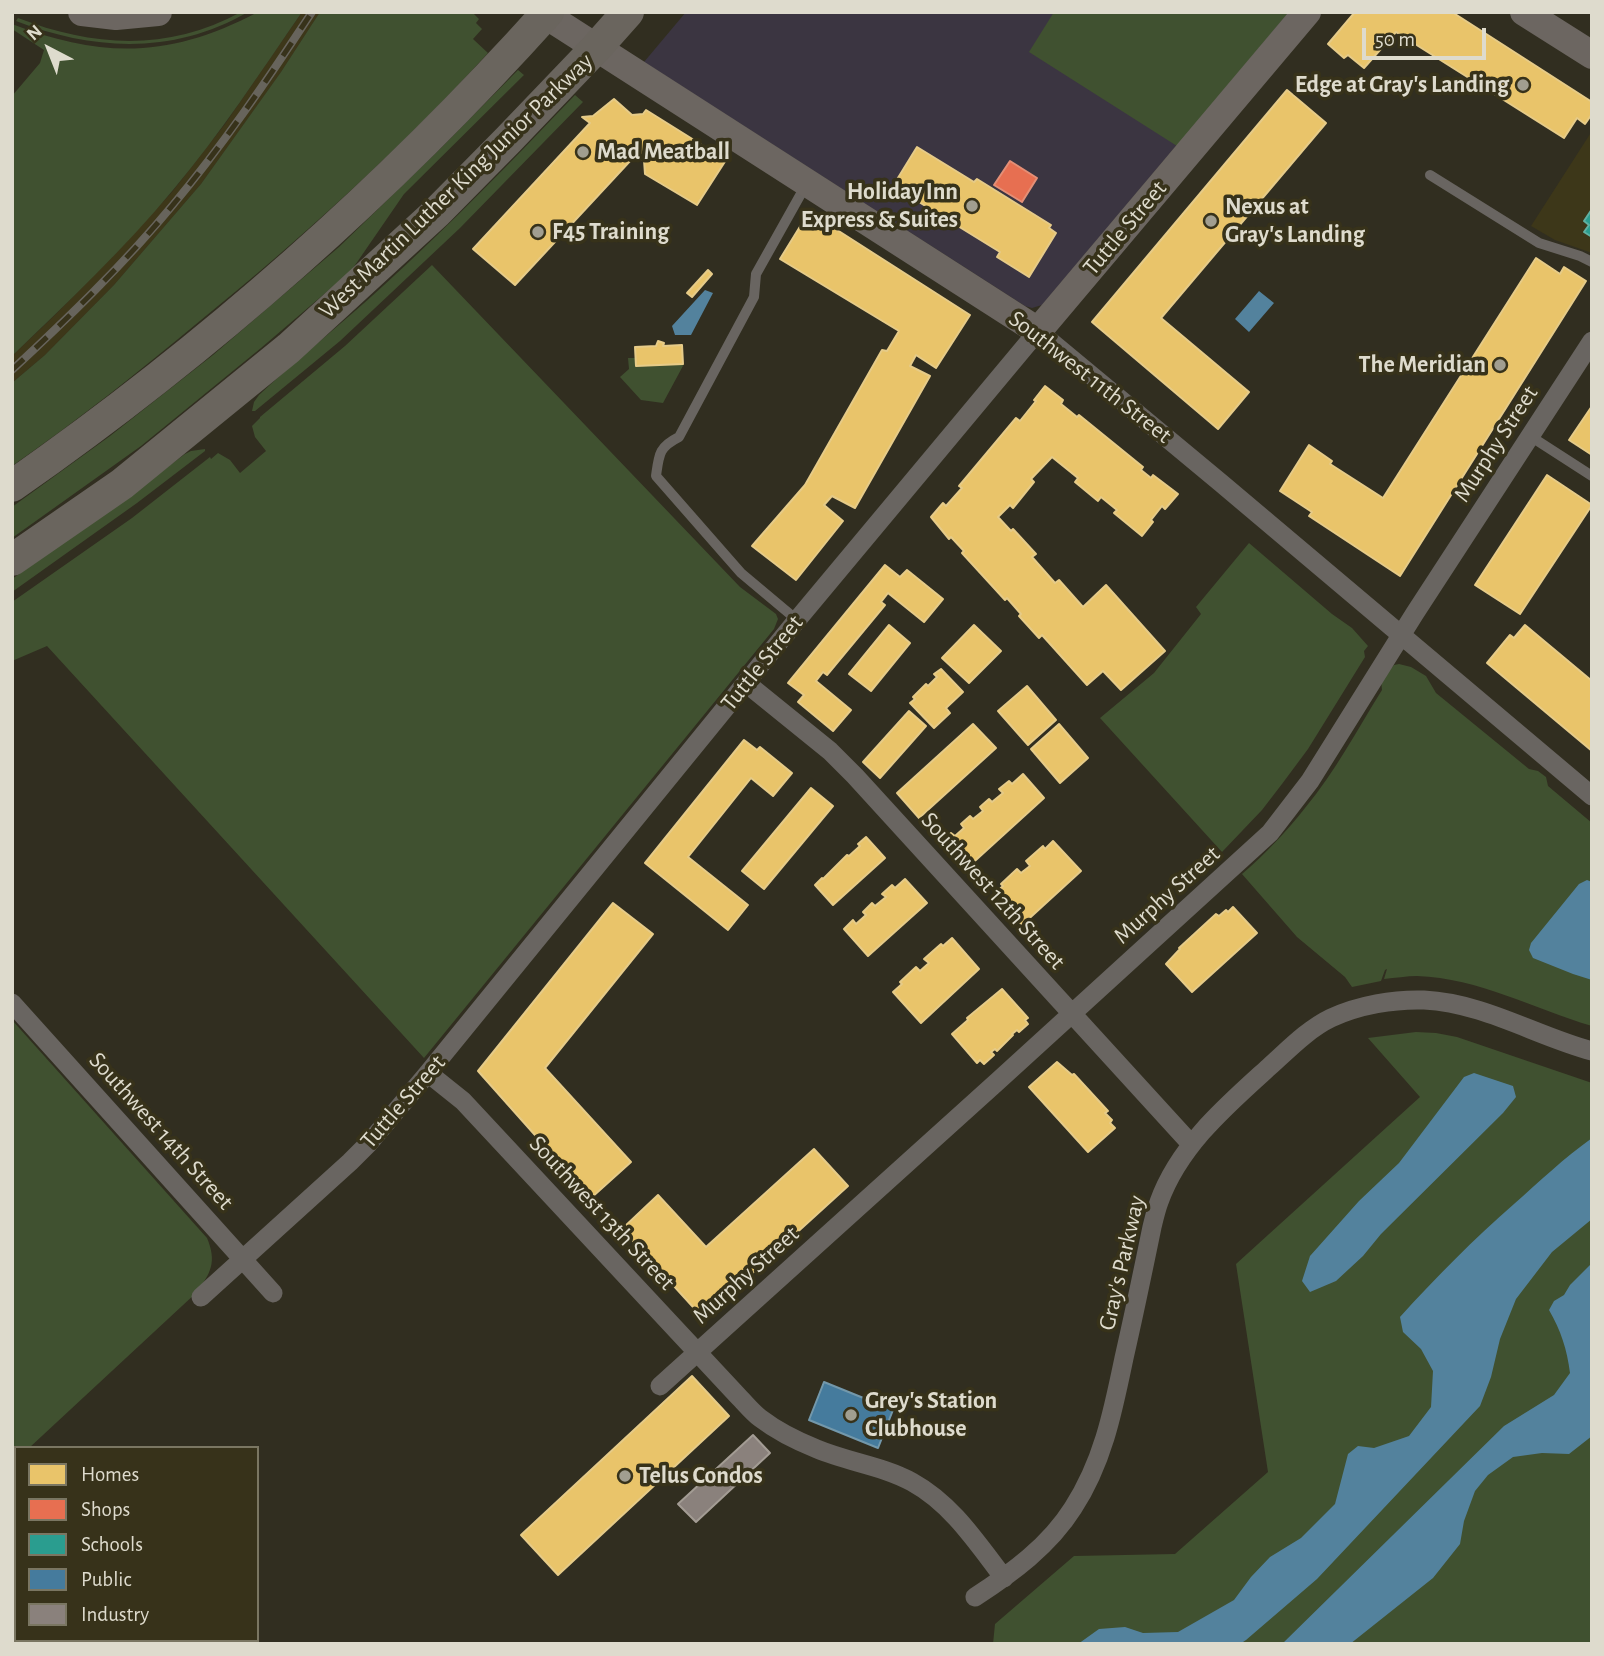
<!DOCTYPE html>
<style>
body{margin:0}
#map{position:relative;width:1604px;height:1656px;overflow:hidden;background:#312e20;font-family:"Alegreya Sans",sans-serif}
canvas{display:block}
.frame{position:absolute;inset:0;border:14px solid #dedbcd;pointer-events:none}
.legend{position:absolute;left:14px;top:1446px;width:245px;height:196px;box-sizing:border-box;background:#37321a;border:2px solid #7a7662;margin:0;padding:9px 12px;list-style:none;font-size:21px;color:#dedbcd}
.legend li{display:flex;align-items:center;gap:14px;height:35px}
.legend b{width:35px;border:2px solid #7a7662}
.north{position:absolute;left:14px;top:14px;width:70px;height:70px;-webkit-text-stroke:5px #37321a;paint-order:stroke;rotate:318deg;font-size:19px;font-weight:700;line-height:28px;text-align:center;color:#dedbcd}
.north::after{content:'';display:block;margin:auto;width:24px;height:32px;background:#dedbcd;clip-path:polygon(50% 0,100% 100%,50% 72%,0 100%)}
.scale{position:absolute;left:1362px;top:28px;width:124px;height:32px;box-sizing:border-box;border:4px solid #dedbcd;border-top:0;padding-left:9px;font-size:21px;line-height:24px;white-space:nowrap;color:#dedbcd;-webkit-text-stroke:5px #37321a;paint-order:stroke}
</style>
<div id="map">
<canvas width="1604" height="1656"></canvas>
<div class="frame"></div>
<ul class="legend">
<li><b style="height:19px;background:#e9c46a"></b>Homes</li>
<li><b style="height:19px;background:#e76f51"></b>Shops</li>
<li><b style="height:19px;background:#2a9d8f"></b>Schools</li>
<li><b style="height:19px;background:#457b9d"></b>Public</li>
<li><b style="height:19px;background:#8a817c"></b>Industry</li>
</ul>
<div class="north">N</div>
<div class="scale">50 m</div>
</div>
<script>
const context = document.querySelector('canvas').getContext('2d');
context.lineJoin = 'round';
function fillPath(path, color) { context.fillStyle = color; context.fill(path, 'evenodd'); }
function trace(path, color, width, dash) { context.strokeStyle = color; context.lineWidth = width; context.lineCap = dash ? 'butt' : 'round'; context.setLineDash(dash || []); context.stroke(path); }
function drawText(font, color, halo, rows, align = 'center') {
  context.font = font + ' "Alegreya Sans",sans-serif'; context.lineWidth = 7; context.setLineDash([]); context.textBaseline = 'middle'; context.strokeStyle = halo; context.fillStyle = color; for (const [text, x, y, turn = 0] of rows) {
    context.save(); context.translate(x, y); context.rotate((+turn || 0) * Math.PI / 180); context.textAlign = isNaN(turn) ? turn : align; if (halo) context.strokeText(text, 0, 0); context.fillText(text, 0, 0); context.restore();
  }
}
const commercial = new Path2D(`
 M686 12H1289L1042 305 1032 308 1025 306 644 62Z`);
const built = new Path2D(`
 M302 12H320L281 72 201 184 114 285 45 355 12 383V356L55 315 118 251 172 192 225 124Z
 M1592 131V253L1555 240 1531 226Z`);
const green = new Path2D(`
 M241 12H248C174 55 94 51 16 21L18 18C93 47 168 52 241 12Z
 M258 12H302C260 73 220 134 173 190 124 249 67 303 12 356V96L40 63 44 50 12 29V24C103 59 171 58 258 12Z
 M320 12H472L479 19 476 23 482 29 473 39 488 53C400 149 302 238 201 320 140 371 78 420 12 466V383L45 355 114 285 201 184 281 72Z
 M1054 12H1289L1177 146 1029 52Z
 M518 70 524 75 404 194 351 271 261 348 141 446 12 538V507L110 436 213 355 339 247 440 149Z
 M575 95 583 102 460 228 340 341 255 411H252L254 402 259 395C299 357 343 323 383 286 450 225 513 160 575 95Z
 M432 265 740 587 776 614 778 619 774 629 424 1058 47 646 12 661V602L132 518 210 457 211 459 218 453 230 460 240 473 266 451 255 437 252 426 260 418V417L345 346Z
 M628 358H635L636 366 684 364 663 403 641 400 620 377 629 369Z
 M205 449V451L137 503 12 592V579L122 501 185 454 191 451Z
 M1249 543 1332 614 1352 628 1368 646 1364 651 1365 657 1308 749 1282 784 1262 810 1222 852 1100 718 1154 673 1201 614 1196 607Z
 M1399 664 1411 667 1426 676 1436 693 1529 769 1538 771 1546 777 1548 786 1592 823V1026C1534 1009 1479 978 1417 976 1407 976 1395 978 1384 979L1387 969 1385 970 1381 981 1352 987 1345 977 1297 937 1242 874C1265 854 1286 832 1305 808 1335 772 1357 730 1382 690L1381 680 1394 665Z
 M12 1020 207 1238C217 1262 211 1273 196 1293L29 1448H16V1460L12 1464Z
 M1416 1032 1436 1033 1457 1037 1592 1083V1644H993L995 1624 1074 1556 1175 1554 1268 1472 1236 1264 1420 1097 1368 1038Z`);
const water = new Path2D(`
 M705 290 713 293 691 335H675L672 326Z
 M1259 291 1274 303 1249 332 1235 319Z
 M1587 880 1592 882V980L1573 974 1533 958 1529 950 1531 943 1579 884Z
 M1474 1073 1513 1086 1516 1097 1503 1113 1381 1234 1363 1256 1336 1281 1310 1292 1302 1281 1310 1256 1359 1201 1399 1163 1464 1077Z
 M1592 1138V1219L1552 1252 1516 1299 1500 1339 1491 1377 1480 1406 1317 1579 1246 1640 1240 1644H1078L1099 1629 1125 1627 1143 1633 1178 1632 1234 1600 1251 1577 1270 1557 1301 1538 1335 1504 1348 1454 1358 1446 1374 1448 1409 1436 1431 1407 1433 1371 1421 1349 1403 1332 1400 1317C1436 1277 1474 1239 1514 1204 1540 1181 1564 1158 1592 1138Z
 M1592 1263V1436L1569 1454 1542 1453 1513 1457 1488 1475 1475 1491 1464 1521 1460 1544 1433 1578 1350 1644H1282L1504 1426 1554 1395 1570 1373C1567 1349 1561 1331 1549 1310L1554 1301 1564 1295 1570 1285Z`);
const homes = new Path2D(`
 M1355 12H1452L1592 102V114L1585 124 1577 118 1564 138 1396 32 1364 68 1348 55 1344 58 1328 44Z
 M1287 90 1326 123 1161 318 1249 392 1218 429 1092 322Z
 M614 99 632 115 643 114 646 110 726 160 697 205 645 174 644 160H631L515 285 473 249 590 123 582 117 593 116Z
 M917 147 974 182 977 179 1051 225 1049 228 1056 233 1029 277 997 257 1000 252 893 186Z
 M809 212 970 315 936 368 916 355 910 366 930 376 855 508 832 496 824 505 843 521 796 580 752 546 805 485 882 350 887 351 899 331 780 259Z
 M1536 258 1560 274 1564 267 1586 281 1400 576 1309 516 1312 512 1280 491 1309 445 1332 461 1330 464 1383 498Z
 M708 270 712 274 692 297 687 293Z
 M658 341 664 343 663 346 682 345 683 364 636 366 635 347 656 346Z
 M1045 386 1063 400 1061 404 1077 417 1079 415 1143 467 1141 470 1151 478 1153 475 1178 494 1165 509 1162 506 1151 520 1153 522 1142 536 1114 513 1117 510 1101 497 1098 501 1075 482 1078 478 1052 457 1031 479 1034 482 1013 508 1010 505 998 517 1011 531 1013 529 1036 554 1032 557 1055 583 1059 580 1083 607 1106 585 1165 651 1121 690 1103 671 1087 685 1042 635 1039 638 1019 616 1021 614 1007 598 1005 600 962 553 964 551 951 537 949 539 931 517 943 503 946 506 962 488 959 486 1016 418 1020 421 1036 401 1034 400Z
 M1592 406V455L1569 440Z
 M1547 475 1592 505 1520 614 1475 585Z
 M885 565 900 577 907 570 943 599 924 622 888 593 881 602 885 605 827 675 823 672 816 681 851 710 833 731 798 702 804 695 788 683Z
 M889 625 910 643 871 691 849 674Z
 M974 625 1001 651 969 683 942 658Z
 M1525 625 1592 681V751L1487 663 1510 635 1514 638Z
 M941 669 963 692 946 708 950 713 934 728 910 703 915 699 913 697 926 684 928 686 937 677 934 674Z
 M1027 686 1056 720 1028 745 998 711Z
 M909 711 926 726 880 778 863 762Z
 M973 724 996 748 919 818 897 793Z
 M1059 724 1088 758 1060 783 1031 749Z
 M744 740 757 750 760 747 792 773 773 796 751 778 688 857 748 905 728 930 645 863Z
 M1023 774 1044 798 966 869 941 842 951 833 955 836 964 828 961 824 970 816 973 819 983 811 980 807 989 799 992 802 1003 793 999 789 1009 781 1012 784Z
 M811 788 833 806 764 889 742 871Z
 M866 837 885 858 833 905 815 885 822 878 823 879 847 855 849 856 860 846 858 844Z
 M1053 841 1081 871 1022 925 994 894 1003 886 1001 884 1017 869 1021 873 1030 866 1026 861 1043 846 1045 849Z
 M905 879 927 903 868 956 844 929 853 920 856 924 866 915 863 912 872 903 875 906 886 897 882 894 892 885 895 888Z
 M613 903 653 934 545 1068 631 1162 591 1198 478 1071Z
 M1233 907 1257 933 1192 992 1166 964 1180 949 1179 948 1216 914 1219 916 1226 910 1228 912Z
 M952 938 979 969 921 1023 893 992 902 984 900 982 916 967 920 971 929 963 924 959 941 944 943 946Z
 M1002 989 1028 1018 1025 1020 1028 1024 1019 1032 1017 1030 1012 1034 1013 1035 997 1051 995 1049 991 1052 994 1055 984 1064 980 1060 977 1063 952 1034 968 1020 967 1018Z
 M1057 1062 1072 1075 1074 1074 1108 1111 1105 1113 1112 1120 1110 1123 1115 1128 1088 1152 1029 1087Z
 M814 1149 848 1186 703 1318 622 1229 658 1195 706 1247Z
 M692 1376 729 1416 558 1575 521 1535Z`);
const shops = new Path2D(`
 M1010 161 1037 178 1022 202 994 185Z`);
const schools = new Path2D(`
 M1592 209V237L1584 232 1589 225 1584 221Z`);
const public = new Path2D(`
 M824 1382 893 1410 878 1448 809 1420Z`);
const industry = new Path2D(`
 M753 1435 770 1453 696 1522 678 1504Z`);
const lane = new Path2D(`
 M1430 175 1539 243 1580 256 1592 262
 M1530 436 1592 476
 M797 620 741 573 656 476C659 454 659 447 679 437L754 297 756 274 807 183`);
const street = new Path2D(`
 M746 683 830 751 855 776 1191 1144
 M12 1003 273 1293
 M428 1073 463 1101 738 1396C745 1403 752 1412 760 1418 777 1431 797 1441 817 1449 848 1462 883 1466 912 1482 952 1504 977 1543 1004 1578
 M201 1297 350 1162 369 1143 428 1073 797 620 1038 331 1221 483 1592 796
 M660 1386 998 1081 1270 833 1310 781 1415 613 1592 341
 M975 1597C1012 1573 1049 1546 1073 1508 1103 1462 1113 1411 1124 1358 1134 1314 1143 1271 1152 1227 1154 1219 1156 1210 1159 1202 1179 1146 1226 1106 1269 1067 1288 1050 1308 1029 1331 1018 1359 1005 1394 999 1424 1000 1484 1003 1536 1036 1592 1051`);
const secondary = new Path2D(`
 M82 12 116 16 158 12
 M541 12 1038 331 1307 12
 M1524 12 1592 55`);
const primary = new Path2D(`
 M12 486C208 349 388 190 548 12
 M12 560 122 484 289 348 436 213 508 140 596 48 628 12`);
const rail = new Path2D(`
 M12 370C68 318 123 265 172 206 223 145 268 79 312 12`);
const markers = [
 [1523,85,7,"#a19e90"],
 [583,152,7,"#a19e90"],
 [972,206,7,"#a19e90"],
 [1211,221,7,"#a19e90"],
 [538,232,7,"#a19e90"],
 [1500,365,7,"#a19e90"],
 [851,1415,7,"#a19e90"],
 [625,1476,7,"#a19e90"]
];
const poiNames = [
 ["Edge at Gray's Landing",1509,85,"right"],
 ["Mad Meatball",597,152],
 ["Holiday Inn",958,192,"right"],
 ["Express & Suites",958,220,"right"],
 ["Nexus at",1225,207],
 ["Gray's Landing",1225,235],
 ["F45 Training",552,232],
 ["The Meridian",1486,365,"right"],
 ["Grey's Station",865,1401],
 ["Clubhouse",865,1429],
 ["Telus Condos",639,1476]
];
const streetNames = [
 ["West Martin Luther King Junior Parkway",456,186,-44],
 ["Tuttle Street",1125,228,-50],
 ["Southwest 11th Street",1090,377,38],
 ["Murphy Street",1496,444,-57],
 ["Tuttle Street",762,663,-51],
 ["Southwest 12th Street",993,891,48],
 ["Murphy Street",1167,895,-42],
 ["Tuttle Street",403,1102,-49],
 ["Southwest 14th Street",161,1131,48],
 ["Southwest 13th Street",602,1213,47],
 ["Gray's Parkway",1122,1263,-77],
 ["Murphy Street",746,1275,-42]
];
fillPath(commercial, '#3b3541');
fillPath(built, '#3d3719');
fillPath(green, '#405130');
fillPath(water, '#53829d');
fillPath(homes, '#e9c46a');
trace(homes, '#e6cb88', 2);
fillPath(shops, '#e76f51');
trace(shops, '#e48f76', 2);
fillPath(schools, '#2a9d8f');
trace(schools, '#60b0a2', 2);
fillPath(public, '#457b9d');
trace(public, '#7398ab', 2);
fillPath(industry, '#8a817c');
trace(industry, '#a39c94', 2);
trace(lane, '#696561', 10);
trace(street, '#696561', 19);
trace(secondary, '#6c6661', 28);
trace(primary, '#6a655e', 32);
trace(rail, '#67645c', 8);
trace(rail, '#37321a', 5, [16]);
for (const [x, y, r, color] of markers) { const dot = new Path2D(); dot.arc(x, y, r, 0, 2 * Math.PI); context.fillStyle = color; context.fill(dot); trace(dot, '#37321a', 2.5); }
drawText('bold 24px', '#dedbcd', '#37321a', poiNames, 'left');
drawText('24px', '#dedbcd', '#37321a', streetNames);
</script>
